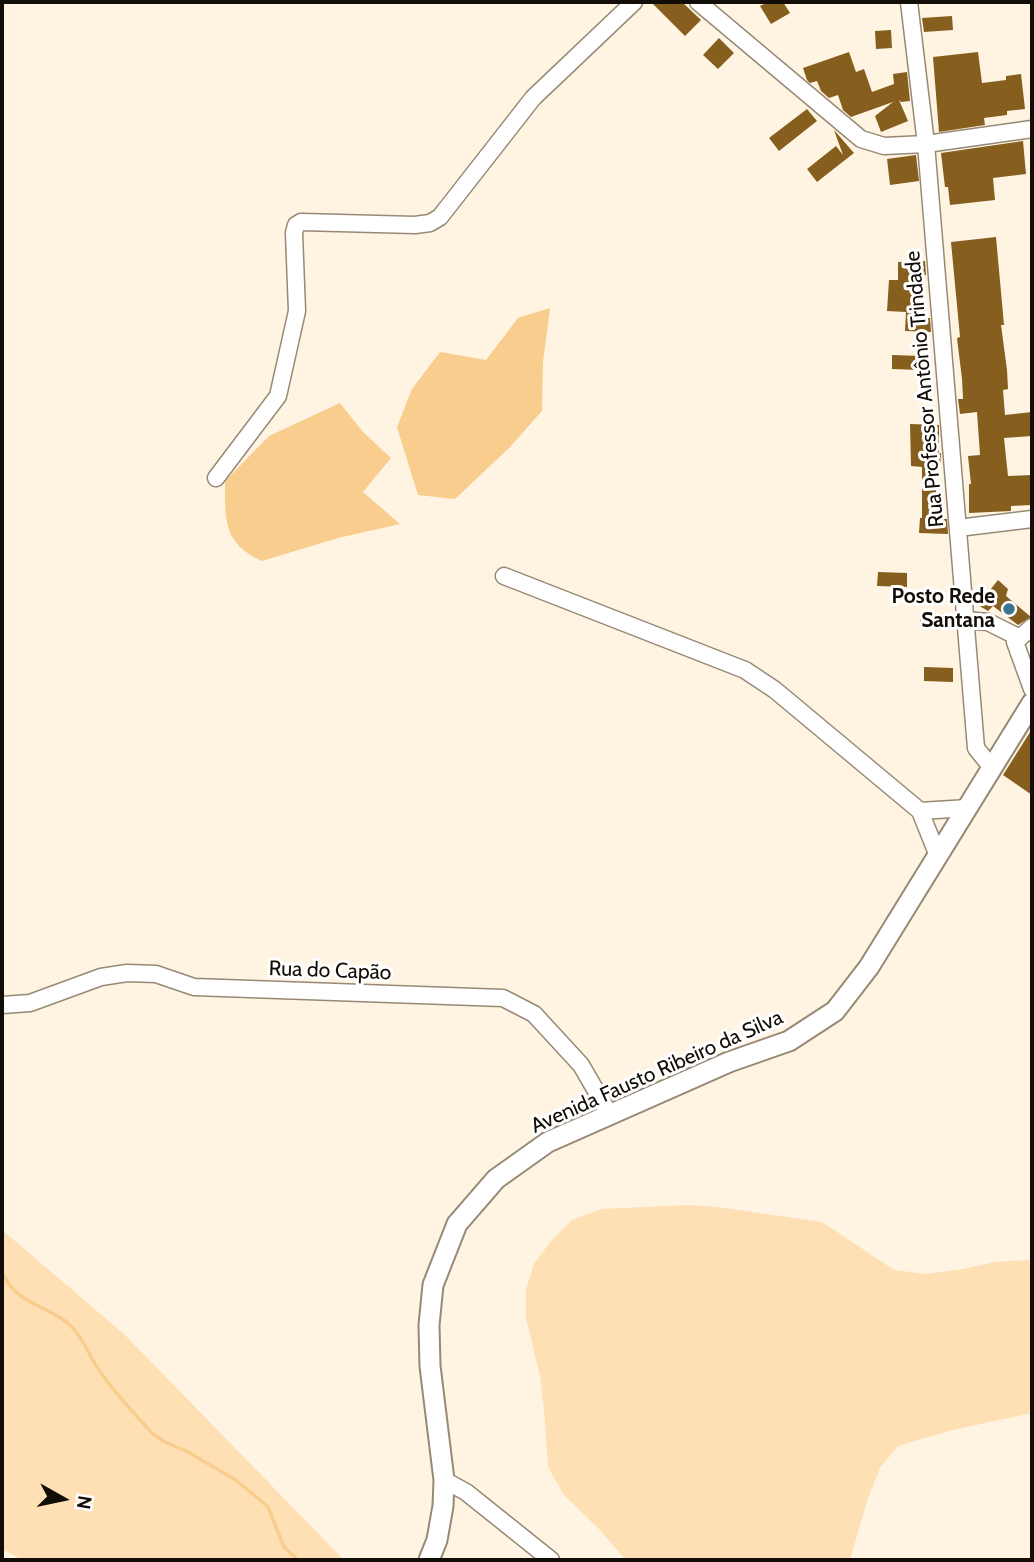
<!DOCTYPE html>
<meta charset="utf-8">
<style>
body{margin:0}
#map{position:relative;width:1034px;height:1562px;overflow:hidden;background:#fff3e2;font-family:Cabin,sans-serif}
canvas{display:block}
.frame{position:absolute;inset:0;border:4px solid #120d06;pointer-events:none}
.north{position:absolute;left:28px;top:1464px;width:70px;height:70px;-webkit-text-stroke:5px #fff;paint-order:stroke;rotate:99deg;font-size:19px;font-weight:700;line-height:28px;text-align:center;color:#120d06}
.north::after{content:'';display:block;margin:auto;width:24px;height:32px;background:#120d06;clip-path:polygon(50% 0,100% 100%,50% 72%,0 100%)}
</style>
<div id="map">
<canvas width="1034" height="1562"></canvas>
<div class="frame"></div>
<div class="north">N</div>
</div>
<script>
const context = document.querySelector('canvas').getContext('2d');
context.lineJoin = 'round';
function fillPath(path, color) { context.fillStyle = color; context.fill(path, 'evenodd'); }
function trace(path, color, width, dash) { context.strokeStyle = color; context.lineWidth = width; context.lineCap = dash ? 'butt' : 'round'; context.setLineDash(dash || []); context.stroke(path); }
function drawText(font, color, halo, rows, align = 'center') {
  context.font = font + ' Cabin,sans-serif'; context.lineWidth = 6; context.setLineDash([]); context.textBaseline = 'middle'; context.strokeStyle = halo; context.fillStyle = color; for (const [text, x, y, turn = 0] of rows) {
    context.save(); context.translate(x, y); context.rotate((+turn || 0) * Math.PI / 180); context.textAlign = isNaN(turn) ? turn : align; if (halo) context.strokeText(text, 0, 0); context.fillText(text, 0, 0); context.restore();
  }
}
const green = new Path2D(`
 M688 1205 717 1207 822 1222 894 1270 926 1274 963 1269 995 1262 1028 1260 1032 1262V1413L953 1430 898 1446 880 1468 867 1501 850 1560H626L599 1529 564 1495 548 1467 544 1409 540 1376 526 1318V1290L534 1264 551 1241 572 1220 602 1209Z
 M2 1230 124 1334 344 1560H23L2 1549Z`);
const water = new Path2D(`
 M550 308 543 362 542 411 509 448 455 499 418 495 397 427 412 389 440 352 486 360 518 318Z
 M340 403 363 432 391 458 363 492 400 524 338 538 262 561C223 544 225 519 225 481L269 436Z`);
const stream = new Path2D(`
 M2 1272C17 1304 39 1302 65 1321 82 1334 88 1354 99 1370 114 1393 134 1413 152 1433L163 1441 188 1452 236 1480 268 1507 284 1547 298 1560`);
const building = new Path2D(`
 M651 2H682L701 20 685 36Z
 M768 2H783L790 13 771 24 760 6Z
 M952 16 953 30 924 32 922 18Z
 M891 30 892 48 876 49 875 31Z
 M719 38 734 53 718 69 703 55Z
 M849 52 856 72 864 69 872 92 894 84 893 74 907 72 910 101 901 102 899 100 908 121 881 132 875 116 893 102 851 117 843 110 838 95 829 98 821 91 817 81 810 83 807 80 803 68Z
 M978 52 982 83 1006 80V76L1021 74 1025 109 1007 111V115L984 118 985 125 939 132 933 57Z
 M807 109 817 121 779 151 769 138Z
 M834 130 854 153 817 182 807 169 836 146 843 155Z
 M1023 141 1026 174 993 178 995 200 950 205 948 187H945L941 153Z
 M916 155 919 181 890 185 887 159Z
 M996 237 1004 325H1001L1007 370 1008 389 1003 390 1005 415 1032 412V436L1004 438 1008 476 1032 475V505L1011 506V511L969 513V484H971L968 456 980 455 977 412 960 414 958 399H963L962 379 957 338 960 337 951 242Z
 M925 261 926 275H918L916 318H930L931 332 905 331 906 312 887 311 889 280H898V262Z
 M892 355 921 356V370L892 369Z
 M910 424 939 425V453H941L940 467H936V519H947L948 534 919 533 920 518H922V467L911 466Z
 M878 572 907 573V587L877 586Z
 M998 580 1008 589 1006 596 1031 617 1018 625 993 606 988 611 978 605Z
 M920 613 950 614 949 628 920 627Z
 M924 667 953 668V682L924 681Z
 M1032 729V795L1003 775Z`);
const minor = new Path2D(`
 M698 2 861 139 884 146 926 144 1032 129
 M909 2 926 144 976 748 992 768
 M216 478 278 396 297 311 294 233 296 225 301 222 415 225 430 223 440 217 533 98 634 2
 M958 528 1032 519
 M504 576 745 670 775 690 920 811 938 856
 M965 620 988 622 1020 638
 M1032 627 1015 642 1032 689
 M920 811 968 808
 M2 1005 30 1003 101 977 127 973 156 974 194 987 503 998 534 1014 581 1065 610 1115
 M444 1480 466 1492 551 1560`);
const major = new Path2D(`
 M429 1560 437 1540 443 1506 444 1480 430 1366 429 1325 433 1285 457 1224 496 1179 548 1142 729 1062 789 1041 835 1011 869 967 1032 703`);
const markers = [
 [1009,609,7,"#3b768e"]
];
const streetNames = [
 ["Rua Professor Antônio Trindade",925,389,-95],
 ["Rua do Capão",330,971,2],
 ["Avenida Fausto Ribeiro da Silva",657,1072,-24]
];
const poiNames = [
 ["Posto Rede",995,597],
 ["Santana",995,621]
];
fillPath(green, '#ffe0b4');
fillPath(water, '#f8cd8d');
trace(stream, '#f8cd8d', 3.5);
fillPath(building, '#865f1e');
trace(minor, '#978976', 19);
trace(major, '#978976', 23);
trace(minor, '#fff', 16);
trace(major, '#fff', 19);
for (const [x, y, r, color] of markers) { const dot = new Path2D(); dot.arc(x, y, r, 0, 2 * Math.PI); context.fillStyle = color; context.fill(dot); trace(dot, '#fff', 2.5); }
drawText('21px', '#120d06', '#fff', streetNames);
drawText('bold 21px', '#120d06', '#fff', poiNames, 'right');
</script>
